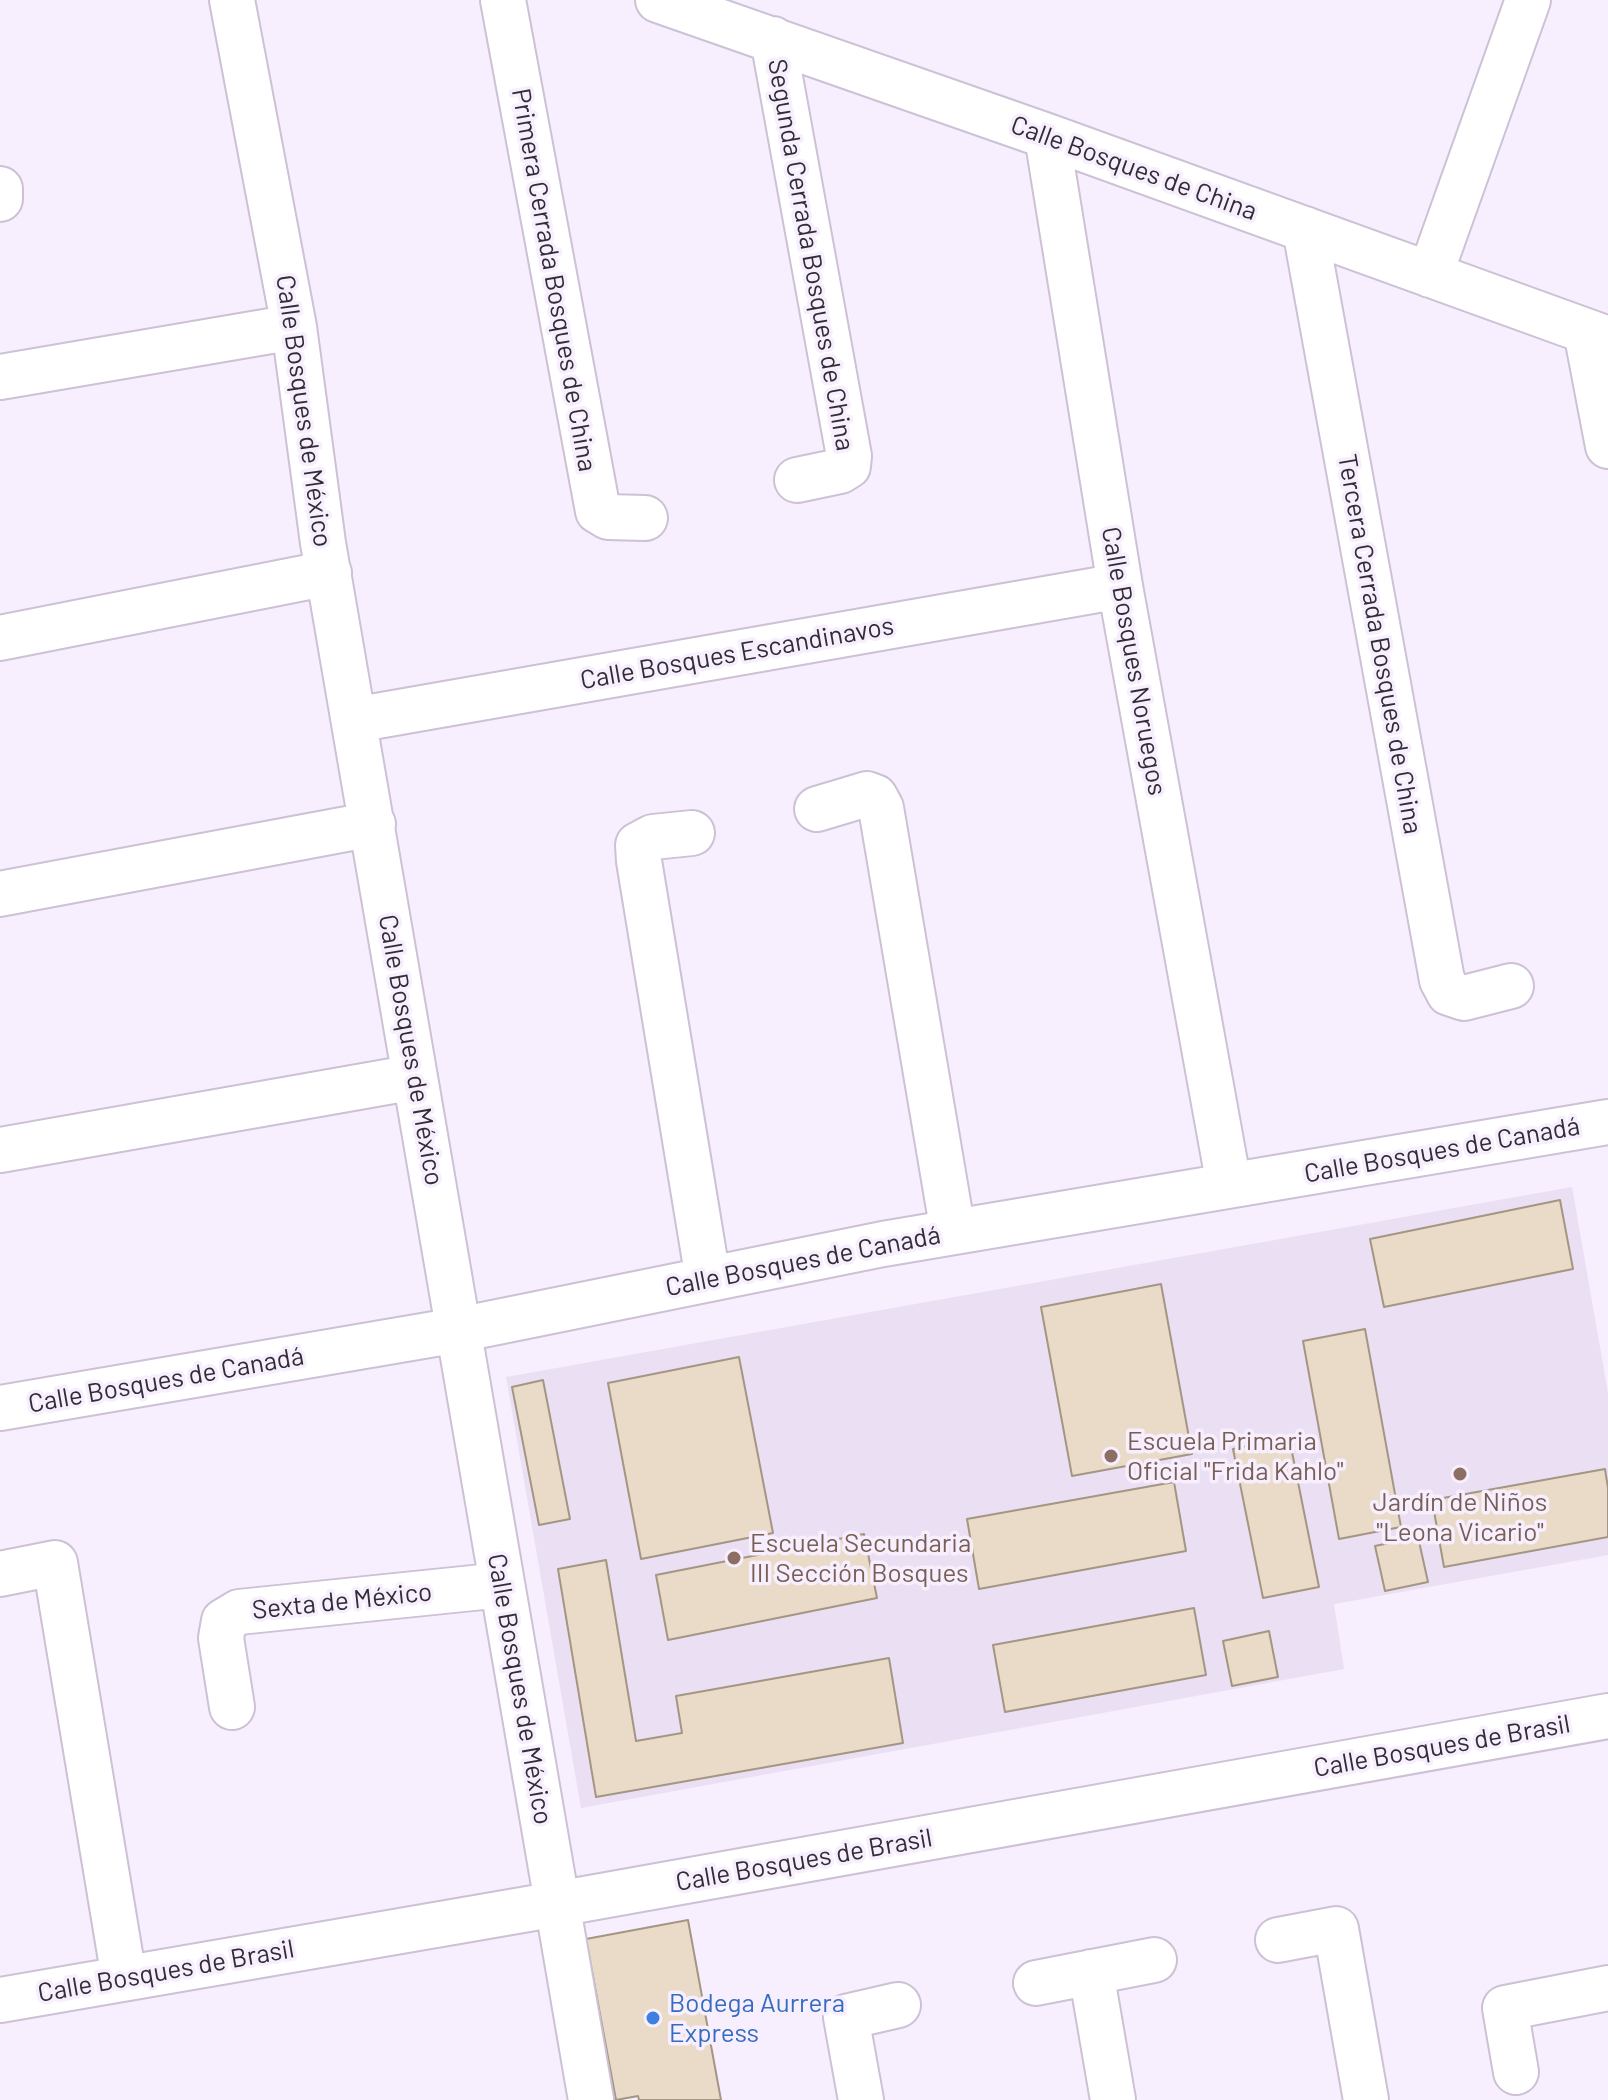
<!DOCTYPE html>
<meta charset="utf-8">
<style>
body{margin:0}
canvas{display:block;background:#f7eefe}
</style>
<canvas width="1608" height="2100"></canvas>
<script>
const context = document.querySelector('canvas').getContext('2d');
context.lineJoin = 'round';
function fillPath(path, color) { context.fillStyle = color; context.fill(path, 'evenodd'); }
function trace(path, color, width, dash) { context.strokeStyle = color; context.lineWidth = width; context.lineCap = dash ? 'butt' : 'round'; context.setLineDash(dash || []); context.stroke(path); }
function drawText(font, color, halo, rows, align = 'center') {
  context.font = font + ' Barlow,sans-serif'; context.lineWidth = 7; context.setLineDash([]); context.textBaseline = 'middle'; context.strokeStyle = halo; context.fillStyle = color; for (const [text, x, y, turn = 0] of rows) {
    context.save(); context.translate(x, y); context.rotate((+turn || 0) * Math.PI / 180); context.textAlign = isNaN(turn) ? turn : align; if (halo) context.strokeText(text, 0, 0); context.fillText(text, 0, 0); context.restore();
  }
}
const built = new Path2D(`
 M1572 1187 1608 1393V1555L1334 1604 1344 1669 581 1808 506 1377Z`);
const building = new Path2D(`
 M1560 1200 1573 1269 1384 1307 1370 1239Z
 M1161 1284 1192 1454 1072 1476 1041 1307Z
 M1365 1329 1401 1527 1339 1539 1303 1341Z
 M739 1357 773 1533 641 1559 608 1383Z
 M543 1380 570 1519 539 1525 512 1387Z
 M1289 1437 1319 1587 1263 1598 1233 1449Z
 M1605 1469 1608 1488V1537L1444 1567 1432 1500Z
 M1174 1482 1186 1551 979 1589 967 1519Z
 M864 1534 877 1598 668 1640 656 1575Z
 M1418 1537 1428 1582 1385 1591 1375 1546Z
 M606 1560 636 1741 682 1733 676 1696 889 1658 903 1743 596 1797 558 1569Z
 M1194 1608 1206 1675 1005 1712 993 1645Z
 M1269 1631 1278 1677 1232 1686 1223 1641Z
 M688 1920 721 2100H639L638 2096 616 2100 586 1939Z`);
const minor = new Path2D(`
 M232 0 294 327 323 543 591 2100
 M503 0 598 511 608 517 645 518
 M658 0 1047 136 1608 339
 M773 39 849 456 848 466 840 471 797 480
 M1047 136 1120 586 1229 1185
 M0 189V199
 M1305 229 1442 980 1449 993 1464 998 1511 986
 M1430 275 1528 0
 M1586 331 1608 446
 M0 377 294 327
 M0 638 329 573
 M354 720 1120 586
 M817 809 867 794 875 797 881 808 953 1232
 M692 833 653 837 638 845 639 861 708 1279
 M0 894 373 824
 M0 1150 415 1077
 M0 1408 458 1330 883 1244 1608 1122
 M0 1574 55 1563 124 1978
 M232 1707 221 1638 224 1621 239 1612 502 1585
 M1278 1940 1336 1929 1366 2100
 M1091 1972 1113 2100
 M1036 1983 1154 1960
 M0 2000 557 1904 1608 1716
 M1516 2072 1505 2008 1608 1988
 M861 2100 846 2017 898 2005`);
const markers = [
 [1111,1456,8,"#8d6e63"],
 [1460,1474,8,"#8d6e63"],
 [734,1558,8,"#8d6e63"],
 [653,2018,8,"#3f7fe0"]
];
const streetNames = [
 ["Calle Bosques de China",1134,168,20],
 ["Segunda Cerrada Bosques de China",811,255,80],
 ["Primera Cerrada Bosques de China",554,280,80],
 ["Calle Bosques de México",304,411,82],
 ["Tercera Cerrada Bosques de China",1380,644,80],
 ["Calle Bosques Escandinavos",737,653,-10],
 ["Calle Bosques Noruegos",1134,661,80],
 ["Calle Bosques de México",411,1050,80],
 ["Calle Bosques de Canadá",1442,1150,-10],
 ["Calle Bosques de Canadá",803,1261,-11],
 ["Calle Bosques de Canadá",166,1380,-10],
 ["Sexta de México",342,1601,-6],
 ["Calle Bosques de México",520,1689,80],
 ["Calle Bosques de Brasil",1442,1746,-10],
 ["Calle Bosques de Brasil",804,1860,-10],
 ["Calle Bosques de Brasil",166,1971,-10]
];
const educationNames = [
 ["Escuela Primaria",1127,1441],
 ["Oficial \"Frida Kahlo\"",1127,1471],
 ["Jardín de Niños",1460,1502,"center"],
 ["\"Leona Vicario\"",1460,1532,"center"],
 ["Escuela Secundaria",750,1543],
 ["III Sección Bosques",750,1573]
];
const shopNames = [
 ["Bodega Aurrera",669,2003],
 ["Express",669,2033]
];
fillPath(built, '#ebdff3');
fillPath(building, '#e9dbc8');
trace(building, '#a49684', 2);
trace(minor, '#cdc1d5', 48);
trace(minor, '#fff', 44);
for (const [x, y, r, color] of markers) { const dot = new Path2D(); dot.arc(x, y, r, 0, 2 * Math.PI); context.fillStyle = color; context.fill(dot); trace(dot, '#f7eefe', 3); }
drawText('26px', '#322d35', '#f7eefe', streetNames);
drawText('26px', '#785e54', '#f7eefe', educationNames, 'left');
drawText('26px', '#366cbe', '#f7eefe', shopNames, 'left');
</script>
